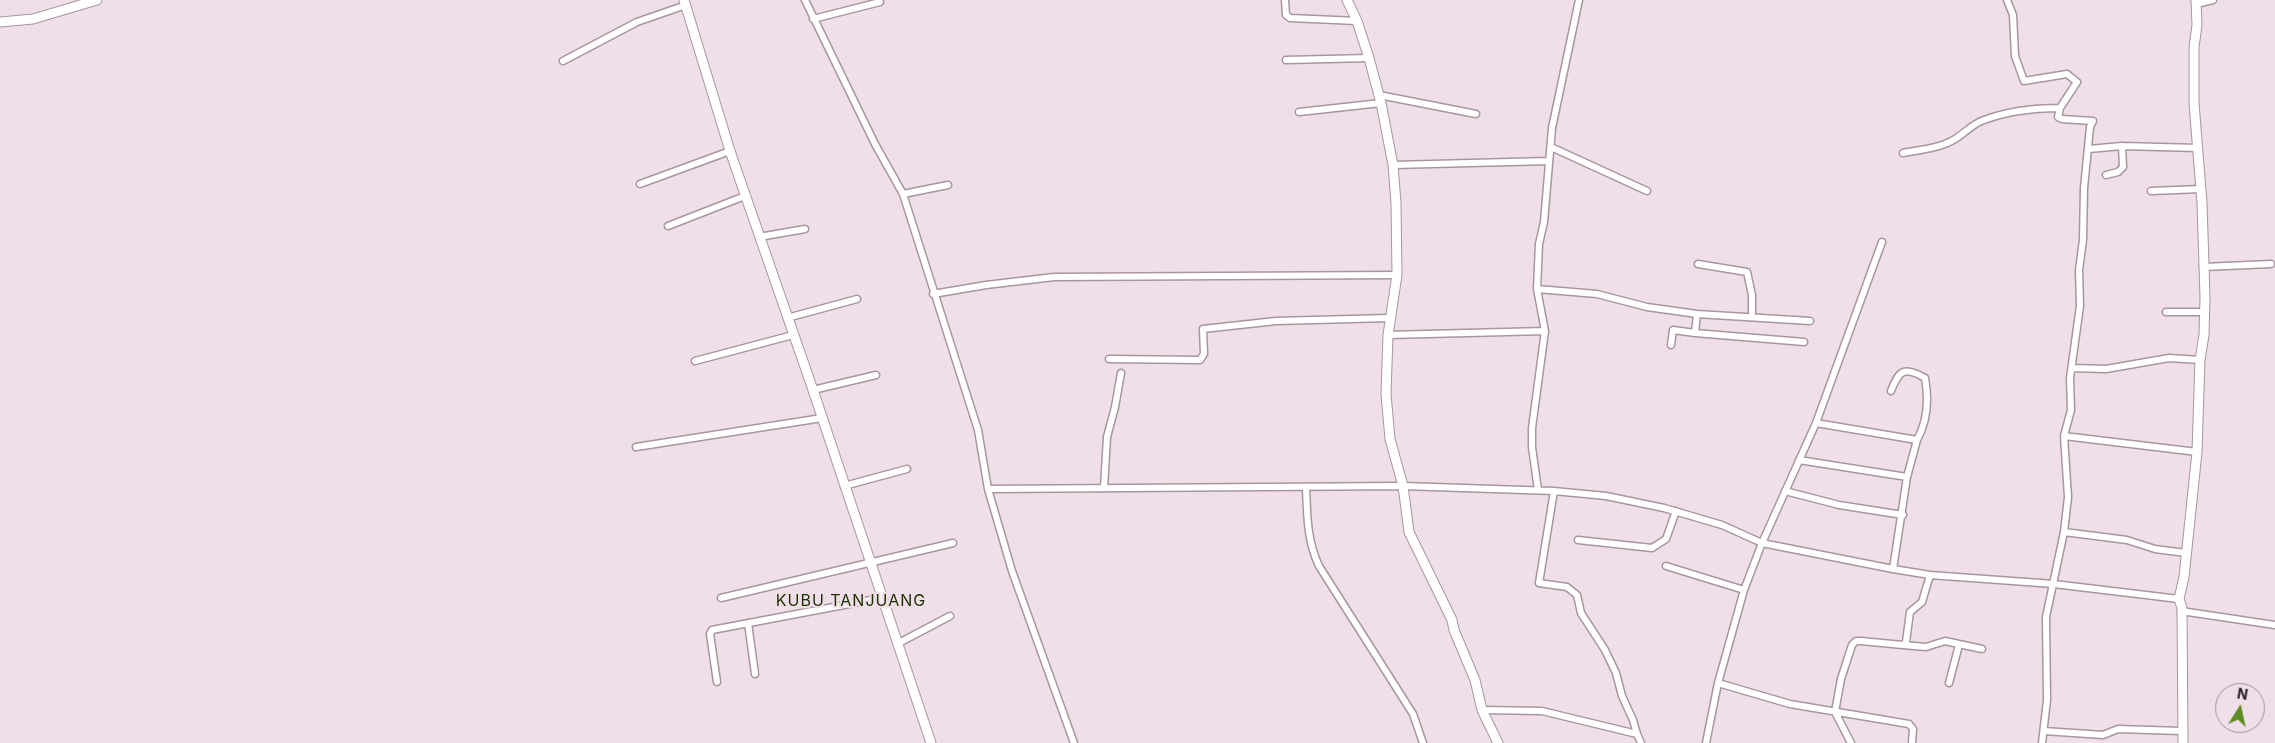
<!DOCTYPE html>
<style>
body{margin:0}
#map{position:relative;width:2275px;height:743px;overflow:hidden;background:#f0dee8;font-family:Inter,sans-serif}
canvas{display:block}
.north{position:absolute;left:2215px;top:683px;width:50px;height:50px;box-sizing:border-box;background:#f0dee8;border:1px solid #9f9299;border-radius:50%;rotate:10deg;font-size:14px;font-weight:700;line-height:20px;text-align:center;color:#262023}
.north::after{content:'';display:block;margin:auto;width:18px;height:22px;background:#5c8d23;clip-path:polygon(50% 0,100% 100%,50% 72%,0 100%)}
</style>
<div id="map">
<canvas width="2275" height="743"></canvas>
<div class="north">N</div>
</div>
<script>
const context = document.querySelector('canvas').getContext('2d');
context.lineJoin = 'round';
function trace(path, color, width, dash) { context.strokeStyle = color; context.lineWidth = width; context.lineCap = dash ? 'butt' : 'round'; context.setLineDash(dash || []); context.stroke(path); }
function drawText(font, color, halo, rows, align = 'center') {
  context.font = font + ' Inter,sans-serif'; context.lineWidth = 4.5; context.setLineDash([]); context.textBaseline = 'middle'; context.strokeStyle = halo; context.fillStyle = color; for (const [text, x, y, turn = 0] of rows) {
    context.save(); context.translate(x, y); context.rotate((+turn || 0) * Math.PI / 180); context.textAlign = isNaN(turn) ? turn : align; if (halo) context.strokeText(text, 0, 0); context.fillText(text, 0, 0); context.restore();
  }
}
const street = new Path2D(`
 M805 0 875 144 903 194 978 430 988 489 1012 571 1074 743
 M1285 0 1286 15 1290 18 1357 21
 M2007 0 2013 15 2015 56 2024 81 2067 74 2077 82 2060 108 2058 117 2062 119 2093 121 2090 127 2084 188 2083 240 2079 270 2080 306 2070 378 2071 410 2064 436 2068 497 2064 532 2046 617 2047 700 2042 743
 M2196 4 2213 0
 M813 19 880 2
 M1286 60 1369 58
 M563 61 637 22 686 5
 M1379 95 1476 114
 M1299 112 1381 103
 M1551 147 1647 191
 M2089 149 2122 146 2198 148
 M1903 153C1920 150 1941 148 1955 139 1965 133 1972 124 1984 120 2008 111 2035 108 2060 108
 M1393 165 1549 161
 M2106 175 2118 172 2123 167 2122 146
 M640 184 730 151
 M2151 191 2201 189
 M903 194 948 185
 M668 226 745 196
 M759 237 805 229
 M1698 264 1747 272 1752 295V317
 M2203 267 2271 264
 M1537 289 1597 294 1647 307 1697 314 1810 321
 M933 294 986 285 1054 277 1397 275
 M2166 312H2204
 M1697 314 1695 333 1804 342
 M787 318 857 299
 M1388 335 1545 331
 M1671 345 1673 330 1695 333
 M1109 359 1200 360 1204 354 1203 329 1276 321 1389 318
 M695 361 793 335
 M2073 368 2106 369 2169 358 2200 360
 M813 390 876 375
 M1891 391C1899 370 1904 366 1925 378 1929 400 1928 420 1917 440
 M1816 423 1917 440 1907 477 1893 569
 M2064 436 2197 452
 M636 447 822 418
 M1799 460 1907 477
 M844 486 907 469
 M1306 487C1307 514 1307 541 1319 566L1413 714 1423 743
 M1104 488 1107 437 1115 407 1121 373
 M988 489 1403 486 1554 491 1606 496 1664 508 1722 525 1762 543 1893 569 1930 575 2054 584 2179 599
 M1538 490 1532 447V428L1545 331 1537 289 1539 244 1544 222 1552 128 1579 0
 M1554 491 1539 583 1567 587 1577 595 1581 613 1605 650 1616 673 1622 696 1633 720 1637 734
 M1785 491 1839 505 1903 515
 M2064 532 2127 540 2155 549 2186 553
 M1578 540 1652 548 1666 539 1676 511
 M1666 566 1744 590
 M721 598 953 543
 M2181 611 2275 625
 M748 623 755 674
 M897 644 950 616
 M1903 645 1926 647 1945 641 1982 649
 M717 682 710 634 712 630 881 598
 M1718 683 1790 704 1909 724 1913 729 1912 743
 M1949 683 1959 645
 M1482 710 1542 711 1637 734 1641 743
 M2044 731 2103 735 2118 729 2181 731
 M1706 743 1718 683 1744 590 1762 543 1816 423 1882 242
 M1851 743 1835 712 1841 679 1852 645 1856 641H1861L1903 645 1906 642 1910 612 1922 602 1930 575`);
const secondary = new Path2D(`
 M684 0 730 151 813 390 931 743
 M1347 0 1357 21 1369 58 1381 103 1393 165 1396 203 1397 275 1388 335 1386 394 1390 439 1403 486 1409 532 1452 620 1454 630 1475 680 1482 710 1498 743
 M0 22 33 19 97 0
 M2183 743 2182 608 2179 599 2184 577 2197 452 2200 360 2204 335 2205 297 2202 203 2194 103V47L2197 25 2196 0`);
const quarterNames = [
 ["KUBU TANJUANG",851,601]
];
trace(street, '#a796a0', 9);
trace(secondary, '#a796a0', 11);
trace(street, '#fff', 6);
trace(secondary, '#fff', 9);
context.letterSpacing = '1px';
drawText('16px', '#1a3100', '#f0dee8', quarterNames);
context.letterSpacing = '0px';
</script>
